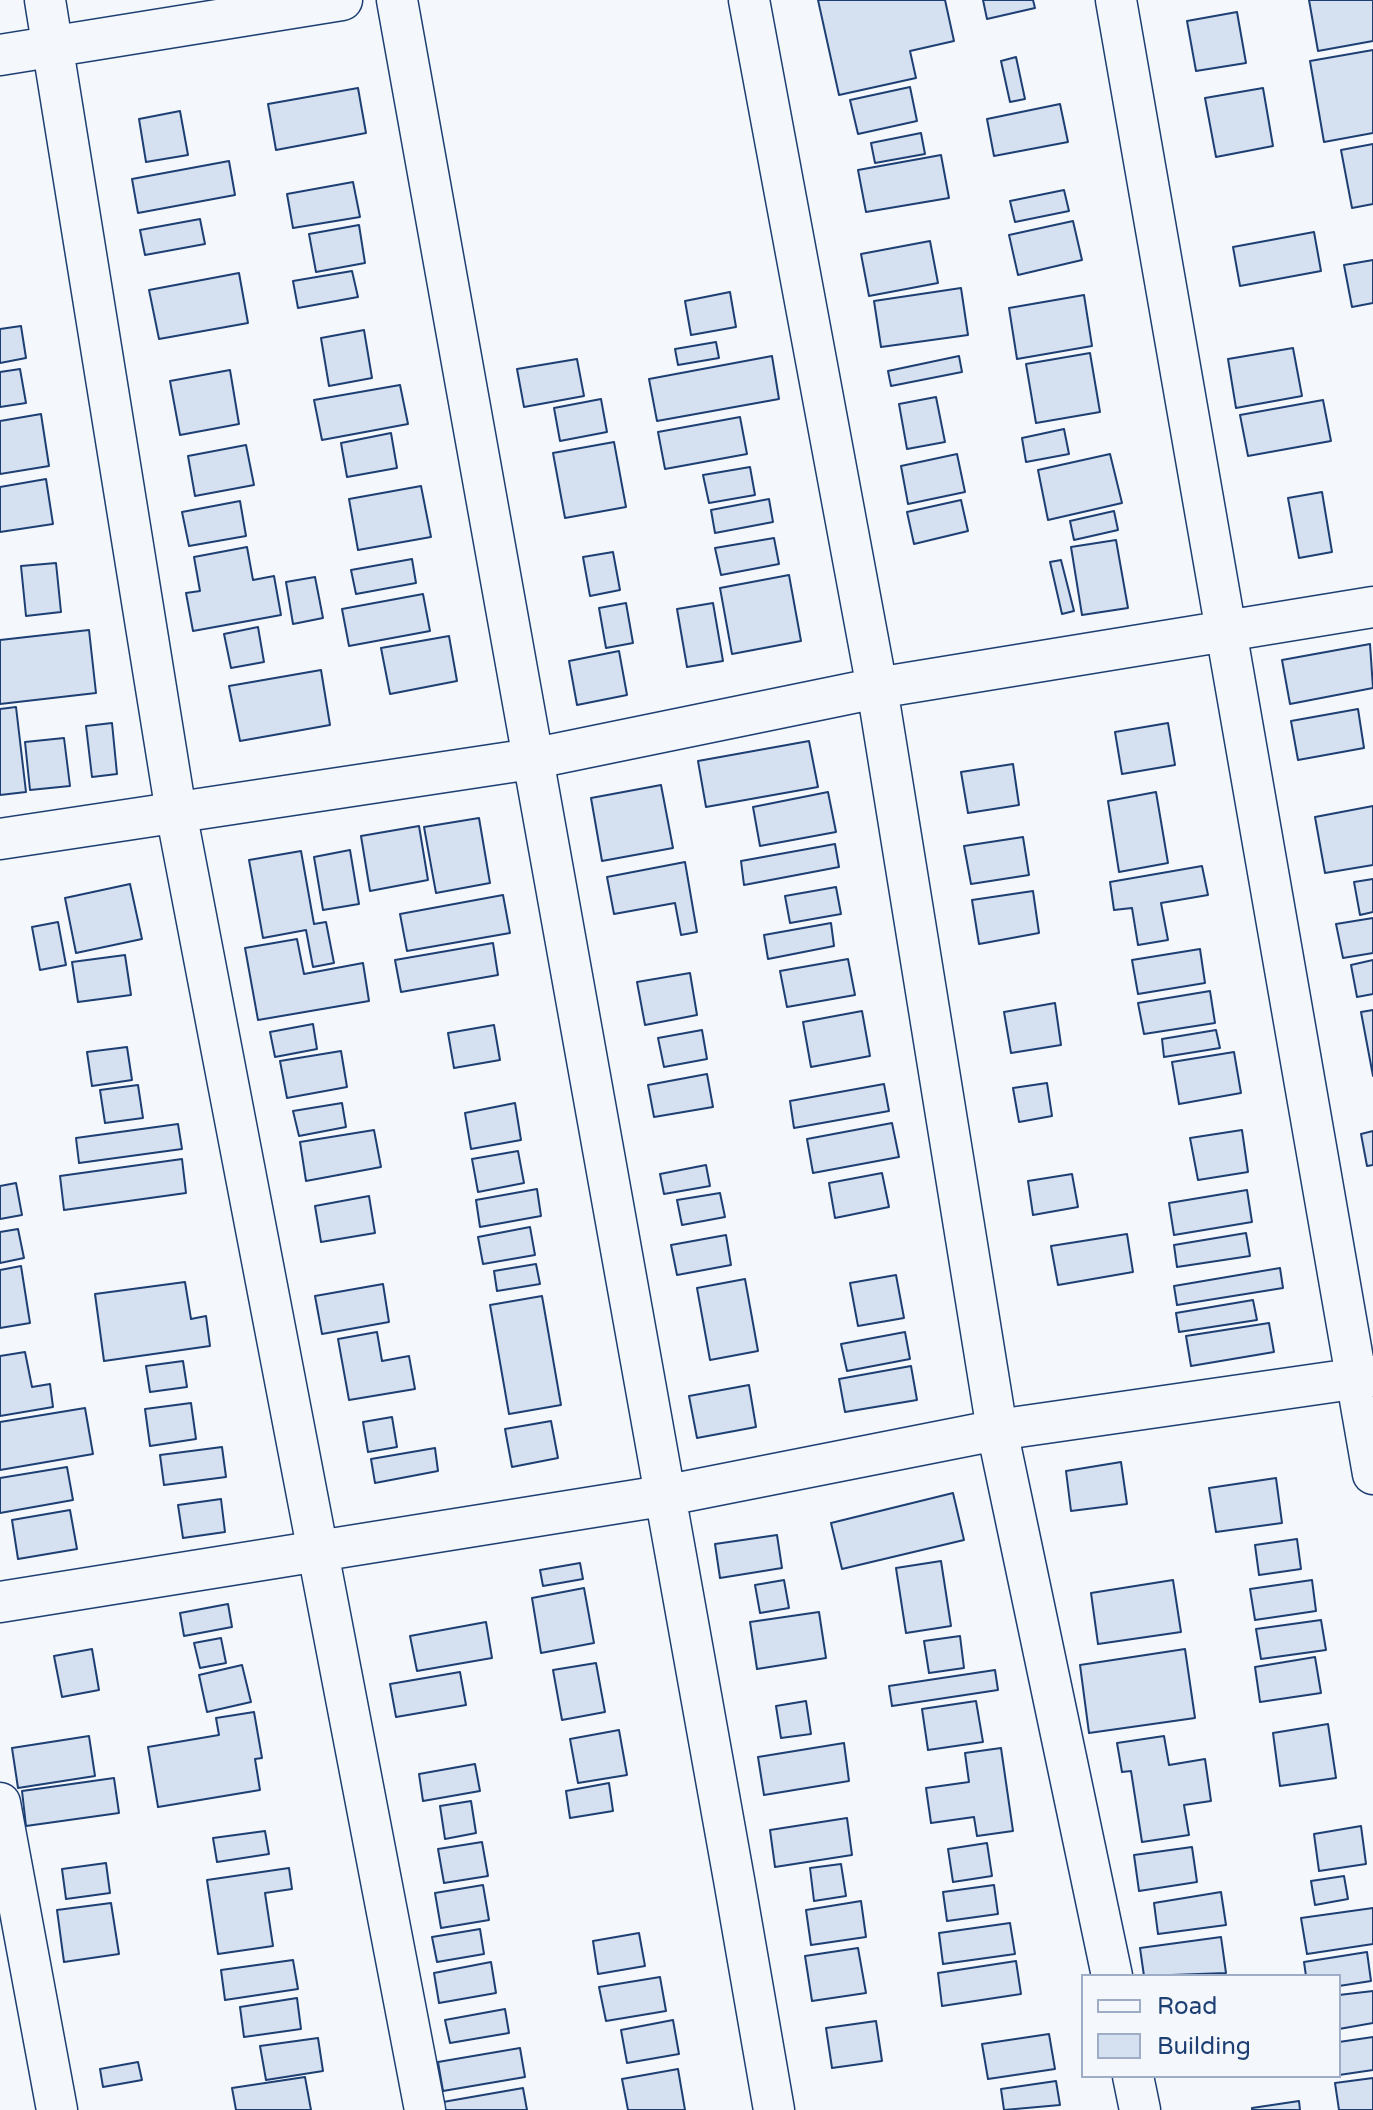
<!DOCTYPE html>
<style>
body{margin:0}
#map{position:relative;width:1373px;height:2110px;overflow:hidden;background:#f4f7fb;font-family:"Varela Round",sans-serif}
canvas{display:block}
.legend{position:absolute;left:1081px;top:1974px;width:260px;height:104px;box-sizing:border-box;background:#f4f7fb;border:2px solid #9eadc5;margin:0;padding:10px 14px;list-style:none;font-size:24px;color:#1d3f73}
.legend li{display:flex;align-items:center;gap:16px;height:40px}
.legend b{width:40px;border:2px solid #9eadc5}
</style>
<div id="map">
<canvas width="1373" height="2110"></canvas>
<ul class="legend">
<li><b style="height:10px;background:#f4f7fb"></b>Road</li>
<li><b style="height:22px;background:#d5e0f0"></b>Building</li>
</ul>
</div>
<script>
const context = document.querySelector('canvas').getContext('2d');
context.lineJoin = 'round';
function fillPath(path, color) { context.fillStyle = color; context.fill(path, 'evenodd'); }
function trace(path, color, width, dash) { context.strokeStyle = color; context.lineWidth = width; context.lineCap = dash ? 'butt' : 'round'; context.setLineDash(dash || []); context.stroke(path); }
const building = new Path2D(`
 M818 0H945L954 41 910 51 916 78 839 95Z
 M983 0H1033L1035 8 987 19Z
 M1309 0H1373V41L1318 51Z
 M1237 12 1246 63 1196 71 1187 21Z
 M1373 50V133L1324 142 1310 61Z
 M1016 57 1025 99 1010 102 1001 61Z
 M910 87 917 121 858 134 850 100Z
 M358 88 366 133 276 150 268 104Z
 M1263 88 1273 146 1216 157 1205 98Z
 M1060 104 1068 142 994 156 987 119Z
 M180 111 188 155 146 162 139 119Z
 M921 133 925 154 875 163 871 143Z
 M1373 144V204L1352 208 1341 150Z
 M941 155 949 198 866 212 858 170Z
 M229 161 235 195 138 213 132 179Z
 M353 182 360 217 293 228 287 194Z
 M1064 190 1069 211 1015 222 1010 201Z
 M200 219 205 244 145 255 140 230Z
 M1073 221 1082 260 1018 275 1009 235Z
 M359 225 365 263 316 272 309 234Z
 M1314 232 1321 271 1240 286 1233 247Z
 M930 241 938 283 869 296 861 254Z
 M1373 260V303L1352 307 1344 265Z
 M352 271 358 297 298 308 293 281Z
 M239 273 248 323 159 339 149 290Z
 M961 288 968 335 881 347 874 301Z
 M730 292 736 327 691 335 685 301Z
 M1084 295 1092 346 1017 359 1009 308Z
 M21 326 26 358 0 363V329Z
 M364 330 372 378 329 386 321 338Z
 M716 342 719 358 678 365 675 349Z
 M1293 348 1302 396 1236 408 1228 359Z
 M1090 353 1100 412 1036 423 1026 364Z
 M772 356 779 399 657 421 649 379Z
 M959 356 962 372 891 386 888 371Z
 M577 359 584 396 524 407 517 369Z
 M20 369 26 403 0 407V372Z
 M230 370 239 424 180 435 170 381Z
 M400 385 408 424 322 440 314 400Z
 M936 397 945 442 907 449 899 404Z
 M601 399 607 432 560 441 554 408Z
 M1323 400 1331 441 1248 456 1240 415Z
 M41 414 49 466 0 474V421Z
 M740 417 747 454 665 469 658 432Z
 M1064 429 1069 454 1026 462 1022 438Z
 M391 433 397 468 347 477 341 443Z
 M614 442 626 507 565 518 553 453Z
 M246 445 254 485 195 496 188 456Z
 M957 454 965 492 908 504 901 466Z
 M1110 454 1122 503 1048 520 1038 470Z
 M750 467 755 495 709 503 703 475Z
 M46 479 53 524 0 532V487Z
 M421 486 431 537 358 550 349 499Z
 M1322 492 1332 552 1299 558 1288 498Z
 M769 499 773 522 715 533 711 510Z
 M961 500 968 531 914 544 907 512Z
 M240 501 246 536 189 546 182 512Z
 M1114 511 1118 530 1074 540 1070 521Z
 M774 538 779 564 721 575 715 548Z
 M1116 540 1128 608 1082 615 1071 547Z
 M247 547 253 580 274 576 281 615 193 631 186 593 200 591 194 557Z
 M613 552 620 590 590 596 583 557Z
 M412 559 416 583 356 594 351 570Z
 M1061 560 1074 611 1062 614 1050 562Z
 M56 563 61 612 26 616 21 566Z
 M789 575 801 641 732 654 720 588Z
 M315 577 323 618 293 624 286 582Z
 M423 594 430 631 349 646 342 609Z
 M626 603 633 643 606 648 599 608Z
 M713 603 723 661 687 667 677 609Z
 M258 627 264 662 231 668 224 634Z
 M89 630 96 693 0 704V640Z
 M449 636 457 681 390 694 381 648Z
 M1370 644 1373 688 1290 704 1282 660Z
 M619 651 627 695 577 705 569 661Z
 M321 670 330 725 240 741 229 686Z
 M16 707 26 792 0 795V709Z
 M1358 709 1364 748 1298 760 1291 721Z
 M112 723 117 774 92 777 86 726Z
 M1168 723 1175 765 1122 774 1115 732Z
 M64 738 70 786 30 790 25 742Z
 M809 741 818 787 706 807 698 761Z
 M1013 764 1019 805 968 813 961 772Z
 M661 785 673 848 602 861 591 798Z
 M828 792 836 832 760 846 753 807Z
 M1156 792 1168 863 1119 872 1108 801Z
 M1373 806V865L1325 873 1315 817Z
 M479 818 490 883 436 893 424 827Z
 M419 826 428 880 370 891 361 836Z
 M1023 837 1029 875 971 884 964 846Z
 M835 844 839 867 744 885 741 861Z
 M350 850 359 904 323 910 314 857Z
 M301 851 314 924 326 922 334 963 313 967 306 930 263 938 249 860Z
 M685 862 697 932 681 935 675 903 614 914 607 877Z
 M1202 866 1208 895 1161 903 1168 940 1138 945 1132 908 1114 910 1110 882Z
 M1373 879V912L1360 915 1354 882Z
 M130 884 142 939 76 953 65 898Z
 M836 887 841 914 790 923 785 896Z
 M1033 891 1039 933 979 944 972 900Z
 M503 895 510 933 407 951 400 914Z
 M1373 918V953L1343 958 1336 924Z
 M58 922 66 965 40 970 32 927Z
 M831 923 834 946 768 959 764 935Z
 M297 939 304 974 363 963 369 1001 258 1020 245 948Z
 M493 943 498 975 401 992 395 960Z
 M1200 949 1205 983 1138 994 1132 960Z
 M125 955 131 995 78 1002 72 962Z
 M848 959 855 995 787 1007 780 971Z
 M1373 960V994L1357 997 1351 965Z
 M690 973 697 1015 645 1025 637 982Z
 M1210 991 1215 1023 1144 1034 1138 1003Z
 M1055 1003 1061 1045 1011 1053 1004 1012Z
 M1373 1010V1076L1361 1012Z
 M862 1011 870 1056 811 1067 803 1022Z
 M313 1024 317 1049 275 1057 270 1032Z
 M494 1025 500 1060 454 1068 448 1033Z
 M702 1030 707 1059 664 1067 658 1038Z
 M1216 1030 1220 1048 1164 1057 1162 1039Z
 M127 1047 132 1080 92 1086 87 1052Z
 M341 1051 347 1087 287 1098 280 1061Z
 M1234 1052 1241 1093 1179 1104 1172 1062Z
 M707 1074 713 1107 654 1117 648 1085Z
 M1047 1083 1052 1116 1019 1122 1013 1088Z
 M884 1084 889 1111 794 1128 790 1101Z
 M138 1085 143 1118 105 1123 100 1090Z
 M342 1103 346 1127 299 1136 293 1111Z
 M515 1103 521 1140 471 1149 465 1113Z
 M892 1123 899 1157 813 1173 807 1139Z
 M178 1124 182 1149 79 1163 76 1138Z
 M374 1130 381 1167 306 1181 300 1142Z
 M1242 1130 1248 1172 1198 1180 1190 1138Z
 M1373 1131V1165L1367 1166 1361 1134Z
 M518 1151 524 1183 478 1192 472 1159Z
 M182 1159 186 1193 64 1210 60 1176Z
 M706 1165 710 1186 664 1194 660 1174Z
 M882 1173 889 1207 835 1218 829 1183Z
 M1072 1174 1078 1207 1033 1215 1028 1181Z
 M16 1183 22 1215 0 1219V1186Z
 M537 1189 541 1216 480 1227 476 1200Z
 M1247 1190 1252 1222 1174 1235 1169 1203Z
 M720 1193 725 1217 682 1225 677 1200Z
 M369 1196 375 1233 321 1242 315 1206Z
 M530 1227 535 1255 483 1264 478 1237Z
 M18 1229 24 1258 0 1263V1232Z
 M1246 1233 1250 1256 1177 1267 1174 1245Z
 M1127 1234 1133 1272 1058 1285 1051 1246Z
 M726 1235 731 1265 677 1275 671 1245Z
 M536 1264 540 1284 497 1291 494 1271Z
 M21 1266 30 1323 0 1328V1270Z
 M1280 1268 1283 1288 1177 1305 1174 1286Z
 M896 1275 904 1318 858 1326 850 1283Z
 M745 1279 758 1351 710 1360 697 1288Z
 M185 1282 191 1319 206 1316 210 1346 104 1361 95 1294Z
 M383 1284 389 1322 322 1334 315 1296Z
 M542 1296 561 1405 509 1414 490 1305Z
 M1253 1300 1257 1320 1179 1332 1176 1313Z
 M1269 1323 1274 1352 1191 1366 1186 1336Z
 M377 1332 382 1361 409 1356 415 1389 349 1400 338 1339Z
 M905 1332 910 1359 847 1371 841 1344Z
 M25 1352 32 1387 50 1384 53 1407 0 1416V1356Z
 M183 1361 187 1387 150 1392 146 1366Z
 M911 1366 917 1400 845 1412 839 1379Z
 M749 1385 756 1427 697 1438 689 1396Z
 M191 1403 196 1439 150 1446 145 1409Z
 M85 1408 93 1454 0 1470V1422Z
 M392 1417 397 1447 368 1452 363 1422Z
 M551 1421 558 1458 512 1467 505 1429Z
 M222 1447 226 1477 164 1485 160 1455Z
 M435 1448 438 1471 375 1483 371 1459Z
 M1121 1462 1127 1504 1071 1511 1066 1471Z
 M67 1467 73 1500 0 1513V1478Z
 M1276 1478 1282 1523 1216 1532 1209 1488Z
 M953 1493 964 1540 842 1569 831 1523Z
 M221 1499 225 1532 183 1538 178 1505Z
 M70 1510 77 1549 18 1559 12 1520Z
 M777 1535 782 1568 720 1578 715 1544Z
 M1297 1539 1301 1569 1259 1575 1255 1545Z
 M941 1561 951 1626 906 1633 896 1568Z
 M580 1563 583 1579 543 1586 540 1570Z
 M784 1580 789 1608 760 1613 755 1585Z
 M1173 1580 1181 1632 1098 1644 1091 1593Z
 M1312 1580 1316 1611 1255 1620 1250 1589Z
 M584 1588 594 1643 541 1653 532 1598Z
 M228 1604 232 1627 184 1636 180 1613Z
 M819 1612 826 1658 757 1669 750 1622Z
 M1321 1620 1326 1650 1261 1659 1256 1629Z
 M486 1622 492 1658 417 1671 410 1636Z
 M960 1636 964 1668 929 1673 924 1641Z
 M221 1638 226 1663 200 1668 194 1643Z
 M92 1649 99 1690 62 1697 54 1656Z
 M1185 1649 1195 1718 1089 1733 1080 1665Z
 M1315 1657 1321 1693 1260 1702 1255 1667Z
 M596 1663 605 1712 562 1720 553 1670Z
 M242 1665 251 1702 207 1712 199 1675Z
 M995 1670 998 1690 892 1706 889 1686Z
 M460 1672 466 1705 396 1717 390 1684Z
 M806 1701 811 1734 781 1738 776 1706Z
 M976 1701 983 1742 928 1750 922 1709Z
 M254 1712 262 1758 255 1759 260 1790 158 1807 148 1747 219 1735 216 1718Z
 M1328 1724 1336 1778 1280 1786 1273 1733Z
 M619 1730 627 1775 578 1783 570 1739Z
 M89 1736 95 1776 18 1788 12 1748Z
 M1164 1736 1169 1765 1205 1759 1211 1801 1184 1805 1189 1835 1142 1842 1131 1771 1122 1772 1117 1743Z
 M844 1743 849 1781 764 1795 758 1757Z
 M1001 1748 1013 1831 977 1836 974 1817 931 1823 926 1788 969 1782 965 1753Z
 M475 1764 480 1791 423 1801 419 1774Z
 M114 1778 119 1813 26 1826 22 1791Z
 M609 1783 613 1811 570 1818 566 1791Z
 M471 1801 476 1833 445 1839 440 1806Z
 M847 1818 852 1855 775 1867 770 1830Z
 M1361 1826 1366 1864 1319 1871 1314 1834Z
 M265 1831 269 1854 217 1862 213 1838Z
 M482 1842 488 1876 444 1883 438 1849Z
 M987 1843 992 1876 953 1882 948 1849Z
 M1192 1847 1197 1882 1139 1891 1134 1855Z
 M106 1863 110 1893 66 1899 62 1869Z
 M841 1864 846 1896 814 1901 810 1868Z
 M289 1868 292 1889 265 1893 273 1946 218 1954 207 1880Z
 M1344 1876 1348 1899 1315 1905 1311 1881Z
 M483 1885 489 1920 441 1928 435 1893Z
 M994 1885 998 1914 947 1921 943 1892Z
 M1221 1892 1226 1925 1158 1934 1154 1903Z
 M861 1901 866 1937 811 1945 806 1910Z
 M111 1903 119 1954 64 1962 57 1910Z
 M1373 1908V1944L1307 1954 1301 1918Z
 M1010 1923 1015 1954 943 1964 939 1933Z
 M480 1929 484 1954 437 1962 432 1937Z
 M639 1933 645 1966 598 1974 593 1941Z
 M1221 1937 1226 1973 1144 1976 1140 1948Z
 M858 1948 866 1993 812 2001 805 1956Z
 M1367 1952 1371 1981 1339 1986V1976H1306L1304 1962Z
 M293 1960 298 1989 225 2000 221 1970Z
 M1016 1961 1021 1994 942 2006 938 1973Z
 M491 1962 496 1993 439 2003 434 1973Z
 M660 1977 666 2011 606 2021 599 1987Z
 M1373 1991V2023L1339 2029V1995Z
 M297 1998 301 2029 244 2037 240 2007Z
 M505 2009 509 2033 450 2043 445 2020Z
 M673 2020 679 2054 627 2063 621 2030Z
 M876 2021 882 2061 832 2068 826 2028Z
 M1049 2034 1055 2069 988 2079 982 2044Z
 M1373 2037V2070L1339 2075V2042Z
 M318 2038 323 2071 266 2080 260 2046Z
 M520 2048 525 2077 443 2091 438 2062Z
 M138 2062 142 2080 103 2087 100 2069Z
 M678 2069 685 2110H628L622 2079Z
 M305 2077 311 2110H236L232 2088Z
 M1373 2078V2110H1339L1335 2083Z
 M1056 2081 1060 2105 1004 2110 1001 2089Z
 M523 2088 527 2110H444L443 2102Z
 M1299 2101 1300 2110H1252V2108Z`);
const street = new Path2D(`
 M45 0 176 812 425 2110
 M397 0C521 704 653 1406 774 2110
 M749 0 877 688 997 1430 1112 1976
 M1116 0 1373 1474
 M0 55 342 0
 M0 839 531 759 877 688 1373 607
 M0 1602 668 1495 997 1430 1373 1376
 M0 1803 57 2110
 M1133 2076 1140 2110`);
fillPath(building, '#d5e0f0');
trace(building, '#1d3f73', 2);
trace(street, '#1d3f73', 43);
trace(street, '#f4f7fb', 40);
</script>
